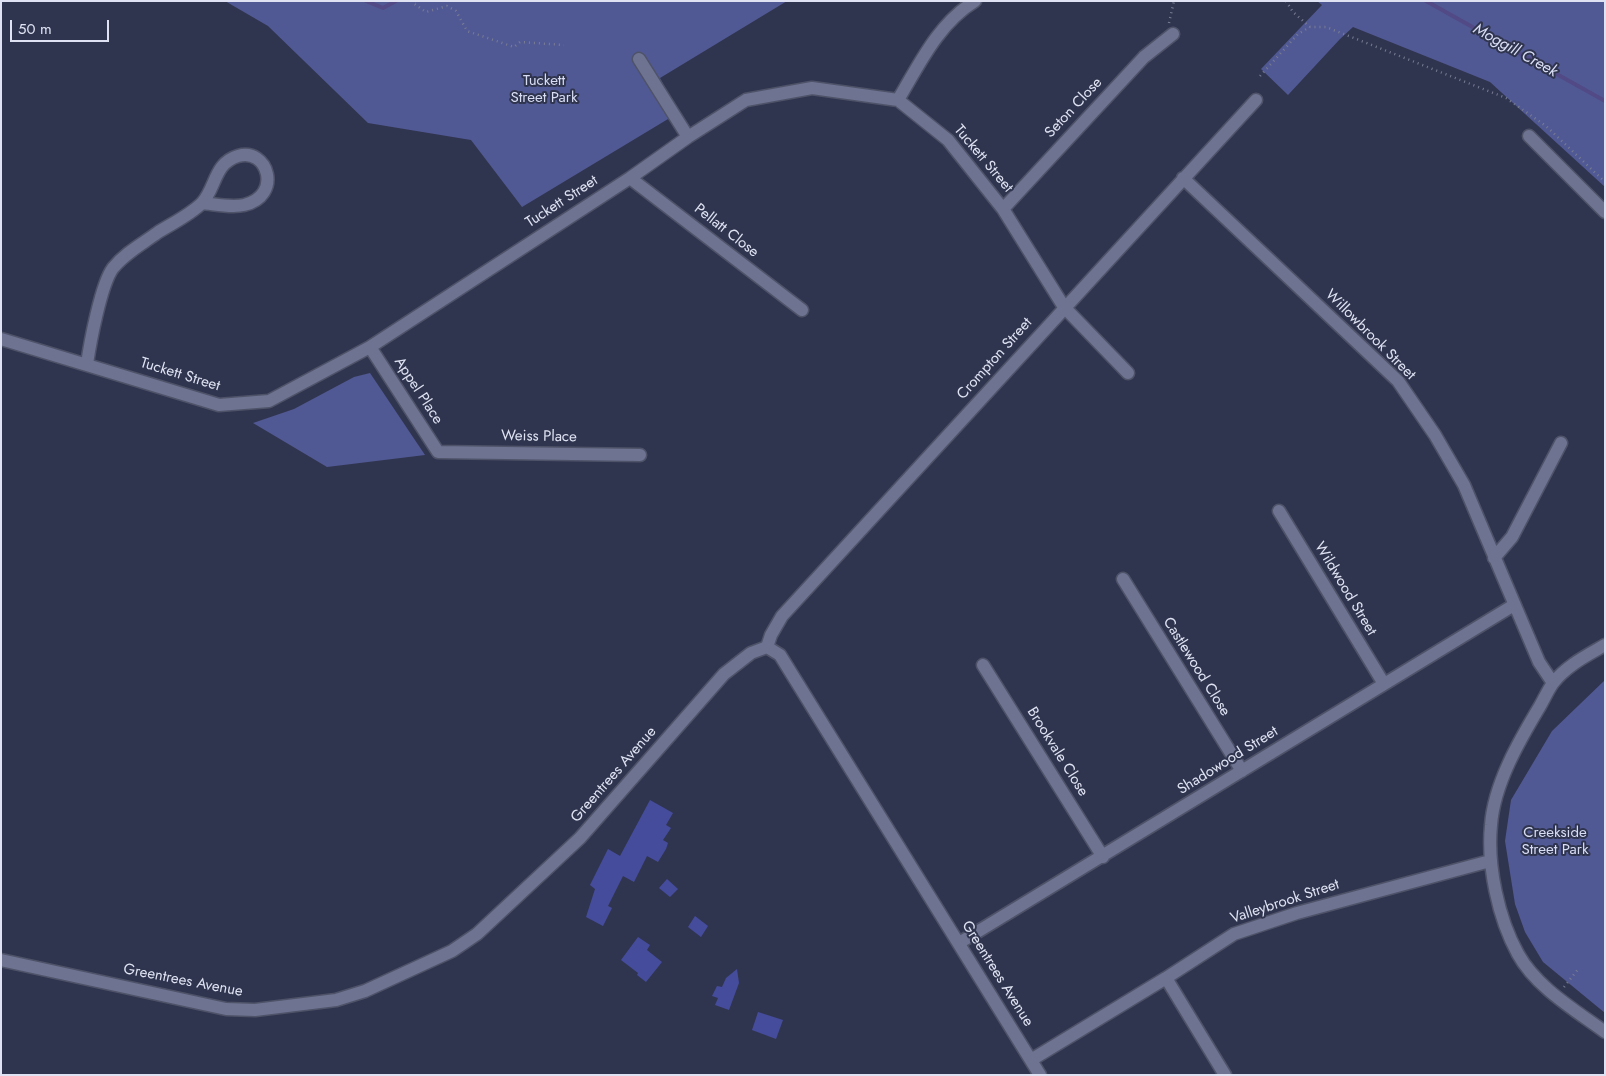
<!DOCTYPE html>
<style>
body{margin:0}
#map{position:relative;width:1606px;height:1076px;overflow:hidden;background:#30354f;font-family:Jost,sans-serif}
canvas{display:block}
.frame{position:absolute;inset:0;border:2px solid #dee2f2;pointer-events:none}
.scale{position:absolute;left:10px;top:20px;width:99px;height:22px;box-sizing:border-box;border:2px solid #dee2f2;border-top:0;padding-left:6px;font-size:15px;line-height:18px;white-space:nowrap;color:#dee2f2;-webkit-text-stroke:4px #30354f;paint-order:stroke}
</style>
<div id="map">
<canvas width="1606" height="1076"></canvas>
<div class="frame"></div>
<div class="scale">50 m</div>
</div>
<script>
const context = document.querySelector('canvas').getContext('2d');
context.lineJoin = 'round';
function fillPath(path, color) { context.fillStyle = color; context.fill(path, 'evenodd'); }
function trace(path, color, width, dash) { context.strokeStyle = color; context.lineWidth = width; context.lineCap = dash ? 'butt' : 'round'; context.setLineDash(dash || []); context.stroke(path); }
function drawText(font, color, halo, rows, align = 'center') {
  context.font = font + ' Jost,sans-serif'; context.lineWidth = 4; context.setLineDash([]); context.textBaseline = 'middle'; context.strokeStyle = halo; context.fillStyle = color; for (const [text, x, y, turn = 0] of rows) {
    context.save(); context.translate(x, y); context.rotate((+turn || 0) * Math.PI / 180); context.textAlign = isNaN(turn) ? turn : align; if (halo) context.strokeText(text, 0, 0); context.fillText(text, 0, 0); context.restore();
  }
}
const green = new Path2D(`
 M225 1H787L660 78 678 113 522 207 471 140 368 123 268 26Z
 M1317 1H1605V187L1490 82 1353 27 1340 39 1288 95 1261 69 1322 5Z
 M370 373 425 455 327 467 253 423 294 409 354 377Z
 M1605 680V1013L1543 962 1525 932 1515 904 1505 841 1511 800 1552 731Z`);
const stream = new Path2D(`
 M366 1 383 8 396 1
 M1426 1 1605 101`);
const building = new Path2D(`
 M650 800 673 813 666 825 671 828 663 840 668 843 666 849 658 862 647 856 634 882 623 876 608 906 612 908 603 926 586 917 595 889 590 885 608 849 620 856Z
 M667 879 678 889 670 897 659 888Z
 M695 916 708 926 701 937 688 927Z
 M638 937 650 945 647 950 662 962 646 982 637 975 638 973 621 960Z
 M737 969 739 983 729 1010 715 1005 718 998 712 996 717 986 722 987 726 978Z
 M758 1012 783 1020 776 1039 752 1030Z`);
const path = new Path2D(`
 M415 1 413 3 426 12 447 6 456 11 467 31 514 47 520 42 564 45
 M1286 1 1293 12 1310 27
 M1169 23 1174 1
 M1260 76 1298 34 1310 27H1326L1506 98 1546 126 1605 182
 M1564 987 1579 968`);
const minor = new Path2D(`
 M639 59 688 137
 M898 100C920 63 938 24 975 1
 M1529 136 1605 212
 M630 178 802 310
 M1183 178 1398 381 1435 435 1464 485 1539 662 1553 683
 M1003 209 1144 57 1173 34
 M1 339 219 405 269 401 370 347 630 178 688 137 746 100 812 88 898 100 948 140 1003 209 1064 307 1128 373
 M370 347 438 452 640 455
 M87 364C90 343 101 284 113 268 125 253 142 244 157 233 171 224 190 215 202 203 216 188 214 163 238 156 268 147 283 196 244 205 231 208 214 204 202 203
 M1279 511 1384 684
 M1494 558 1512 537 1561 443
 M1123 579 1242 771
 M1605 645C1586 656 1566 666 1553 683 1548 690 1544 699 1540 706 1519 741 1494 784 1491 825 1487 865 1498 918 1518 954 1536 987 1575 1010 1605 1032
 M767 647 771 635 782 616 1256 100
 M983 665 1103 857
 M959 943 1514 605
 M1 960 226 1009 255 1010 336 1000 365 991 452 951 477 934 580 838 724 674 751 653 767 647 780 655 1040 1075
 M1166 978 1225 1075
 M1031 1060 1166 978 1234 934 1297 913 1490 861`);
const parkNames = [
 ["Tuckett",544,81],
 ["Street Park",544,98],
 ["Creekside",1555,833],
 ["Street Park",1555,850]
];
const streetNames = [
 ["Seton Close",1074,108,-47],
 ["Tuckett Street",983,159,50],
 ["Tuckett Street",562,202,-33],
 ["Pellatt Close",726,231,38],
 ["Willowbrook Street",1370,335,45],
 ["Crompton Street",995,359,-48],
 ["Tuckett Street",180,375,17],
 ["Appel Place",418,391,57],
 ["Weiss Place",539,437,1],
 ["Wildwood Street",1345,589,59],
 ["Castlewood Close",1196,667,58],
 ["Brookvale Close",1057,752,58],
 ["Shadowood Street",1228,761,-32],
 ["Greentrees Avenue",614,775,-49],
 ["Valleybrook Street",1285,902,-18],
 ["Greentrees Avenue",997,974,58],
 ["Greentrees Avenue",183,981,11]
];
const waterNames = [
 ["Moggill Creek",1515,51,29]
];
fillPath(green, '#515994');
trace(stream, '#514a86', 4);
fillPath(building, '#454c9c');
trace(minor, '#4f5369', 15);
trace(path, '#787d93', 2.5, [1, 4]);
trace(minor, '#6d7390', 12);
drawText('15px', '#d8ddf4', '#30354f', parkNames);
drawText('15px', '#dee2f2', '#30354f', streetNames);
drawText('italic 16px', '#dadef5', '#30354f', waterNames);
</script>
